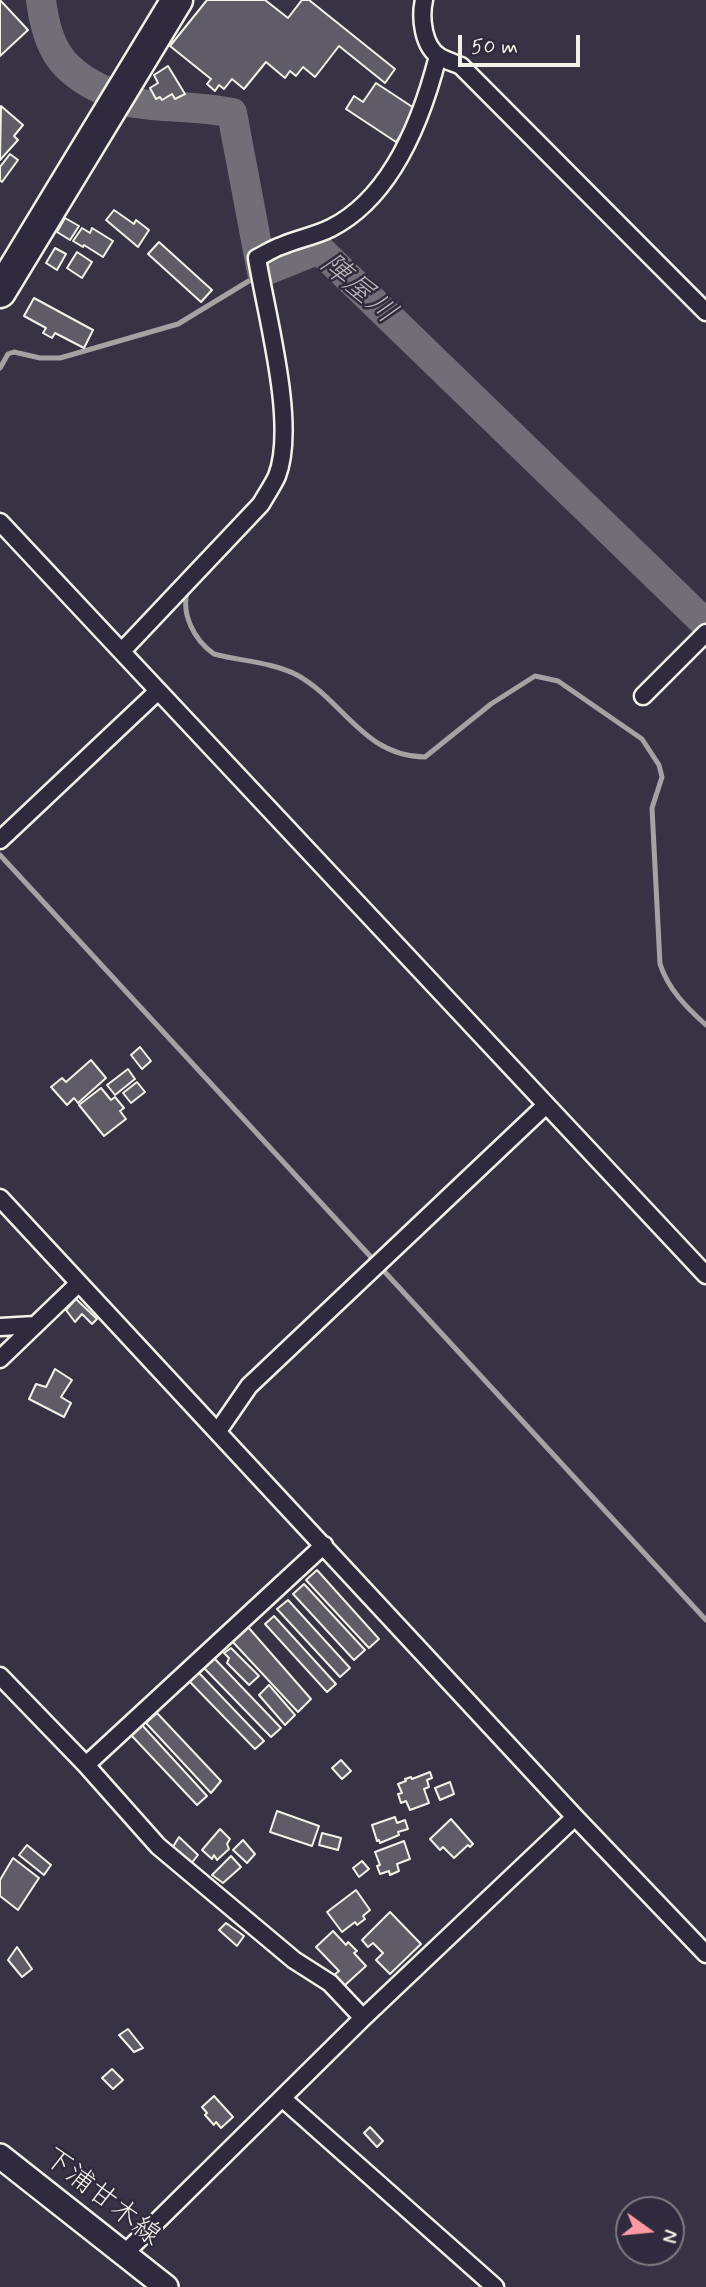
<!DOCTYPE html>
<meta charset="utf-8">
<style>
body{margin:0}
#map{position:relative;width:706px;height:2287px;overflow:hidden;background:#373244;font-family:Mynerve,sans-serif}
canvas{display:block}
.north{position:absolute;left:615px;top:2196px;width:70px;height:70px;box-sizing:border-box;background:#2f2a3d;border:2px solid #7e7a81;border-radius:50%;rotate:105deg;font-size:19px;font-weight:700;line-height:28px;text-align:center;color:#f4f1e8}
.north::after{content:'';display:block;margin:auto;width:24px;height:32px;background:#ff9aa2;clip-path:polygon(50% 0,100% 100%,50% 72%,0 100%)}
.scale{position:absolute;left:458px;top:35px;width:122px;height:32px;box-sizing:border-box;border:4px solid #f4f1e8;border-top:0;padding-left:9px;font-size:21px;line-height:24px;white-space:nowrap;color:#f4f1e8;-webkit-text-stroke:5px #2f2a3d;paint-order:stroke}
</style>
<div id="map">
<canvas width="706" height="2287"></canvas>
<div class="north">N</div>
<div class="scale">50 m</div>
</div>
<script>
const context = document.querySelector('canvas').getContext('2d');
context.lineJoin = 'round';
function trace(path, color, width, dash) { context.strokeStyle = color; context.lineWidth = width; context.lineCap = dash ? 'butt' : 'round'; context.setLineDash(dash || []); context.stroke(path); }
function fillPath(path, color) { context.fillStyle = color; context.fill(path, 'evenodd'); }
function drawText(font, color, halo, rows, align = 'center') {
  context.font = font + ' Mynerve,"Klee One",sans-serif'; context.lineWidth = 5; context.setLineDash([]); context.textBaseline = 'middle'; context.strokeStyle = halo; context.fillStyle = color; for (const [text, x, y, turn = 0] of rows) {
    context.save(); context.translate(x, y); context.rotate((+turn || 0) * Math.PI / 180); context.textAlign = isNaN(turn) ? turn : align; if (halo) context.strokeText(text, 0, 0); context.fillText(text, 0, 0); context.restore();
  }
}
const stream = new Path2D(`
 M0 368 8 354 14 352 40 358H60L178 324 257 276
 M188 589C180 613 194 640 214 654 240 661 272 662 297 675 344 701 363 756 425 757L491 704 535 676 558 681 642 739 659 765 662 777 652 808 660 964C668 989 687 1008 706 1025
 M0 855 706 1620`);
const river = new Path2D(`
 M41 0C47 48 61 71 105 91 115 95 125 102 135 103 167 108 201 106 232 113L262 272 319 249 706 624`);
const building = new Path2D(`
 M0 0 28 30 0 56Z
 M207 0H265L288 18 302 0H309L395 69 385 83 339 46 315 77 303 67 296 76 290 71 285 78 266 62 244 89 232 79 224 89 219 85 215 91 207 84 211 79 170 46Z
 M168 66 185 94 175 99 172 94 162 100 160 97 156 99 150 88 158 83 154 75Z
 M376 83 417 110 396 142 346 109 354 96 363 102Z
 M1 106 23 125 14 136 18 140 0 160Z
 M10 154 18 160 2 182 0 180V167Z
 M114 210 134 224 136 220 149 230 138 247 106 220Z
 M65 218 79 226 70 240 57 232Z
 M82 228 90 233 92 228 113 241 103 257 84 245 83 247 73 241Z
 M159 242 212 290 201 302 148 254Z
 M55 248 66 254 57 270 46 263Z
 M77 252 92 262 82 278 67 268Z
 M34 298 93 330 84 348 55 333 52 338 43 333 46 328 24 316Z
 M140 1047 151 1061 142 1069 131 1055Z
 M91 1060 106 1078 78 1103 74 1098 67 1105 51 1087 62 1078 66 1082Z
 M128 1069 135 1079 115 1095 107 1085Z
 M137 1082 145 1092 131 1103 123 1093Z
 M101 1088 111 1100 115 1097 124 1108 120 1111 126 1119 104 1136 79 1105Z
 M76 1299 97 1319 92 1324 82 1314 75 1322 66 1310Z
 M55 1369 72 1380 61 1397 71 1403 64 1417 29 1399 36 1384 46 1387Z
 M317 1570 379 1639 369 1648 306 1580Z
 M304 1584 365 1650 354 1660 293 1594Z
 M288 1600 350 1668 340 1677 277 1609Z
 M274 1616 336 1684 327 1692 265 1624Z
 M248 1627 311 1699 298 1712 231 1640Z
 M231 1648 259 1676 249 1685 227 1663 229 1658 224 1653Z
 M214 1658 281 1728 271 1737 203 1667Z
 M199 1673 264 1741 255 1749 188 1680Z
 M269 1685 295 1715 285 1725 259 1695Z
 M157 1713 221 1781 211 1793 146 1723Z
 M141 1724 207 1796 197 1805 131 1735Z
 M341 1760 351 1771 342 1779 332 1768Z
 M430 1772 432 1778 427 1780 429 1787 424 1789 429 1803 410 1810 406 1801 401 1803 398 1794 402 1793 398 1784 406 1781 405 1779 411 1777 412 1779Z
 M450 1782 454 1794 440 1800 435 1788Z
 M277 1811 319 1826 312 1846 270 1832Z
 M395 1817 397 1823 405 1820 408 1829 398 1832 399 1835 380 1843 379 1840 377 1841 372 1825Z
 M451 1819 473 1844 470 1847 468 1845 454 1858 443 1847 440 1850 430 1839Z
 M220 1829 230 1839 227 1844 229 1849 217 1860 214 1855 212 1859 202 1850Z
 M322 1833 341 1838 338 1850 319 1845Z
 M179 1837 198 1855 190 1865 171 1850Z
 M243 1840 255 1854 247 1863 233 1850Z
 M404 1841 410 1859 397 1864 399 1871 390 1875 389 1871 380 1874 377 1866 380 1865 375 1852Z
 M27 1845 51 1865 44 1875 19 1855Z
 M231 1856 241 1867 223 1883 212 1875Z
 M13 1858 39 1878 18 1910 0 1896V1880Z
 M362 1861 369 1869 359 1877 353 1868Z
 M356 1890 370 1910 363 1916 365 1919 357 1925 355 1922 342 1932 327 1912Z
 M390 1912 421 1944 390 1974 376 1960 383 1953 373 1943 368 1947 362 1940Z
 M226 1923 244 1936 237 1946 219 1930Z
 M333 1931 346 1945 348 1942 357 1951 354 1953 366 1966 344 1986 334 1975 339 1971 316 1947Z
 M17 1947 32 1969 22 1977 8 1960Z
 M128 2029 143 2048 134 2052 119 2035Z
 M112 2069 123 2080 113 2089 102 2078Z
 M214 2096 233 2117 221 2128 216 2122 214 2125 205 2115 207 2113 202 2107Z
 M370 2127 383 2141 377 2147 364 2133Z`);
const street = new Path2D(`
 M424 0C420 18 423 47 440 57 447 61 455 63 461 66L706 312
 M0 522 706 1275
 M122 651 261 504C266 495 273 485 277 476 297 424 266 314 257 258 265 254 272 249 281 246 297 239 315 236 331 228 392 197 422 119 438 56
 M643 696 706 633
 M0 840 158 691
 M0 1198 575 1817 706 1954
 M0 1327 35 1325
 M0 1359 79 1283
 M218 1431 249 1386 546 1105
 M0 1676 86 1765 158 1846 294 1960 330 1983 363 2018
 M86 1765 324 1545
 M282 2098 495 2287
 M124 2254 363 2018 575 1817`);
const secondary = new Path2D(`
 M0 2156 166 2287`);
const highway = new Path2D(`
 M0 292 177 0`);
const streetNames = [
 ["下浦甘木線",101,2198,38]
];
const waterNames = [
 ["陣屋川",357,290,41]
];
trace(stream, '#a6a2a4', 5);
trace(river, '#726e77', 30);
fillPath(building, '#5f5c67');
trace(building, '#f4f1e8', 2);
trace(street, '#f4f1e8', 21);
trace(secondary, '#f4f1e8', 28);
trace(highway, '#f4f1e8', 35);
trace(street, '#2f2a3d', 16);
trace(secondary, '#2f2a3d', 23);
trace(highway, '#2f2a3d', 30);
drawText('28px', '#f4f1e8', '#2f2a3d', streetNames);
drawText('italic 30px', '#bab6b5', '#2f2a3d', waterNames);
</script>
